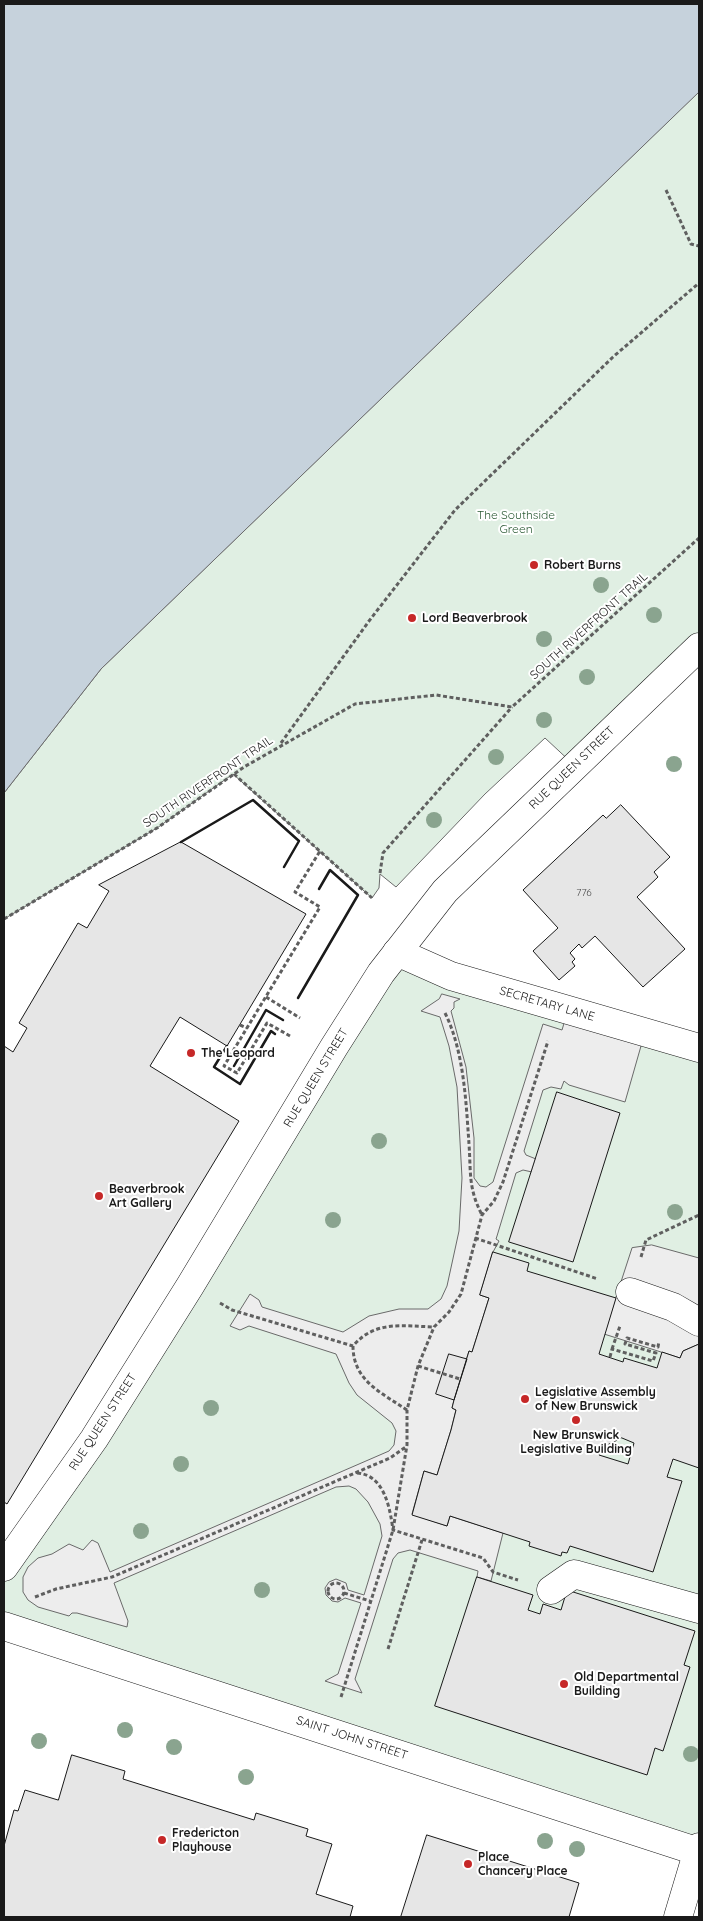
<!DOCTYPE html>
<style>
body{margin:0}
#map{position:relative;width:703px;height:1921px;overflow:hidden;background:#fff;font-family:Quicksand,sans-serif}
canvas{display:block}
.frame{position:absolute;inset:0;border:5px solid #1a1a1a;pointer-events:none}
</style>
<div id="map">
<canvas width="703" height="1921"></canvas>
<div class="frame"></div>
</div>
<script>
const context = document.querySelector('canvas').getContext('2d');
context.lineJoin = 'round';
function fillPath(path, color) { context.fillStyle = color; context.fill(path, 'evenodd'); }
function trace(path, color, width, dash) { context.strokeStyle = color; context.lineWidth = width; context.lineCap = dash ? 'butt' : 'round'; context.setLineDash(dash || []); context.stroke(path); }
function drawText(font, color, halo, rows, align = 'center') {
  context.font = font + ' Quicksand,sans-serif'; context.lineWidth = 4; context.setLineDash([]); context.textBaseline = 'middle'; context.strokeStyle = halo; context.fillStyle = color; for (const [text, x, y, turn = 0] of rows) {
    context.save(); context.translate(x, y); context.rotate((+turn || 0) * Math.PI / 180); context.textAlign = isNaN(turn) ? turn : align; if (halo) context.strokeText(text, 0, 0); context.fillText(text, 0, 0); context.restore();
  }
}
const green = new Path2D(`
 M699 92V647L574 765 545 738 485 794 396 887 380 874 379 888 372 898 233 774 157 828 4 919V793L101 669Z
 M397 952 699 1048V1847L4 1626V1567Z`);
const parking = new Path2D(`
 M442 994 460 999 454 1002V1008L451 1011 466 1067 474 1138V1178L480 1186 486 1187 493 1182 543 1024 562 1030 568 1010 645 1032 625 1102 569 1085 564 1081 561 1089 551 1087 543 1090 524 1151 526 1155 536 1159 532 1172 523 1170 516 1173 497 1236 496 1239 499 1241 493 1252 480 1295 489 1298 472 1352 469 1351 454 1400 452 1408 456 1410 451 1430 437 1475 424 1471 412 1514 447 1526 450 1516 503 1533 491 1581 477 1577 478 1571 410 1550 398 1553 393 1559 355 1679 362 1693 325 1681 338 1674 361 1603 345 1598 338 1602 332 1601 326 1595 325 1588 329 1582 336 1579 346 1583 348 1590 364 1595 382 1536 380 1524 368 1502 356 1489 349 1486 336 1487 114 1583 128 1621 127 1627 77 1613H72L69 1616 38 1607 28 1600 23 1592V1577L28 1567 38 1558 52 1554 69 1544 83 1550 92 1540 98 1543 110 1572 389 1451 394 1445 396 1431 392 1423 357 1395 349 1383 336 1354 249 1326 240 1330 230 1326 250 1294 259 1300 262 1307 343 1332 369 1316 399 1309H428L441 1299 447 1286 459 1231 462 1178 457 1087 449 1046 440 1017 421 1011 439 999Z
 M652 1245 699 1258V1344L683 1351 680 1358 604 1334 632 1248Z`);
const water = new Path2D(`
 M4 4H699V92L101 669 4 793Z`);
const building = new Path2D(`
 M621 805 670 857 654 872 658 877 637 897 685 949 643 987 595 936 582 948 579 944 570 953 575 959 572 962 575 966 559 980 533 951 558 928 523 890 603 815 606 818Z
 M181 842 306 914 227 1046 180 1017 150 1066 239 1121 7 1504 4 1502V1046L13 1052 27 1028 19 1023 78 923 87 928 109 891 99 885Z
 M557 1092 620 1113 573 1262 509 1242Z
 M493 1252 529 1263 527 1271 616 1298 599 1354 623 1362 624 1358 657 1368 662 1352 680 1358 683 1351 699 1344V1468L673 1459 667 1477 682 1481 653 1572 570 1546 567 1553 562 1552 561 1556 529 1546 530 1542 450 1516 447 1526 412 1515 424 1471 437 1475 451 1430 456 1410 452 1408 454 1400 469 1351 472 1352 489 1298 480 1295ZM622 1438 634 1443 628 1464 599 1455 600 1449Z
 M449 1354 467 1359 454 1400 436 1394Z
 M477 1577 533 1595 528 1610 540 1614 543 1604 561 1610 567 1590 695 1631 684 1665 690 1667 663 1751 655 1748 647 1775 435 1706Z
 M72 1755 125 1771 123 1779 254 1820 256 1813 308 1829 306 1836 332 1844 316 1894 353 1906 350 1917H4V1846L14 1810 18 1811 25 1790 58 1800Z
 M427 1835 579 1883 569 1917H401Z`);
const path = new Path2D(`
 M666 190 691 244 699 246
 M281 743 369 621 455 510 613 357 699 283
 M234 774 372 898
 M380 873 383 853 512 707
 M4 919 157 828 244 767 355 704 436 695 512 707 699 538
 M266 997 300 1018
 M445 1013C464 1051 466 1102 469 1144 471 1172 468 1188 482 1215
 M240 1025 247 1028
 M290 1036 267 1023 237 1073 224 1066 320 907 295 892 320 851
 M475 1238 598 1279
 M641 1257 646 1240 699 1215
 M220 1303 232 1310 353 1346
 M612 1349 620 1326
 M610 1357 612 1349 653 1361 656 1353 625 1344 627 1338 658 1347 659 1341
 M418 1366 460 1379
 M407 1410C382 1393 353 1381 353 1346 375 1320 403 1326 434 1327
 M357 1473C385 1475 390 1509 393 1530L483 1558 493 1572 518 1580
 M328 1591a8 8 0 1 1 16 0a8 8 0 1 1-16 0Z
 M344 1593 370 1601
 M35 1597 56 1589 112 1577 390 1458 407 1446
 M388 1649 422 1540
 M341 1697 393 1530 407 1445V1410L418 1366 434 1327 449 1312 461 1294 482 1215 494 1201 503 1182 548 1041`);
const minor = new Path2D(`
 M397 952 451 976 699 1048
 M630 1292 673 1307 699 1322
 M551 1590 574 1574 699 1609
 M4 1626 699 1852`);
const major = new Path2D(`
 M4 1567 94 1439 190 1286 334 1047 381 973 445 891 699 647
 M678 1917 699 1847`);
const wall = new Path2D(`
 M181 842 253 800 299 841 284 867
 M298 998 358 895 330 870 319 889
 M227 1046 214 1067 240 1084 271 1031 275 1034
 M234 1066 266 1010 283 1020`);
const trees = [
 [601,585],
 [654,615],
 [544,639],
 [587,677],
 [544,720],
 [496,757],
 [674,764],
 [434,820],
 [379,1141],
 [675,1212],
 [333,1220],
 [211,1408],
 [181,1464],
 [141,1531],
 [262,1590],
 [125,1730],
 [39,1741],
 [174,1747],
 [691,1754],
 [246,1777],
 [545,1841],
 [577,1849]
];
const markers = [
 [534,565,5,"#c62828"],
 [412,618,5,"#c62828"],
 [191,1053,5,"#c62828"],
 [99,1196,5,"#c62828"],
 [525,1399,5,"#c62828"],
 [576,1420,5,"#c62828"],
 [564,1684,5,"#c62828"],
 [162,1840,5,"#c62828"],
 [468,1864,5,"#c62828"]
];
const numberNames = [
 ["776",584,893]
];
const parkNames = [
 ["The Southside",516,515],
 ["Green",516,529]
];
const poiNames = [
 ["Robert Burns",544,565],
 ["Lord Beaverbrook",422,618],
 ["The Leopard",201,1053],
 ["Beaverbrook",109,1189],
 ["Art Gallery",109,1203],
 ["Legislative Assembly",535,1392],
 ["of New Brunswick",535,1406],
 ["New Brunswick",576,1435,"center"],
 ["Legislative Building",576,1449,"center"],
 ["Old Departmental",574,1677],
 ["Building",574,1691],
 ["Fredericton",172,1833],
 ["Playhouse",172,1847],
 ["Place",478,1857],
 ["Chancery Place",478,1871]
];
const streetNames = [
 ["SOUTH RIVERFRONT TRAIL",589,626,-42],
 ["RUE QUEEN STREET",572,768,-44],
 ["SOUTH RIVERFRONT TRAIL",208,782,-34],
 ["SECRETARY LANE",547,1004,16],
 ["RUE QUEEN STREET",316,1078,-59],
 ["RUE QUEEN STREET",103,1422,-57],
 ["SAINT JOHN STREET",352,1738,18]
];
fillPath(green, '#e0efe3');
trace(green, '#6a6a6a', 1);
fillPath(parking, '#ededed');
trace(parking, '#6a6a6a', 1);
fillPath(water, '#c6d2dc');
trace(water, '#6a6a6a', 1);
fillPath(building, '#e6e6e6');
trace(building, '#1a1a1a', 1);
trace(minor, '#1a1a1a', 29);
trace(major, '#1a1a1a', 29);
trace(path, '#5f5f5f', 3, [4, 2.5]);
trace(minor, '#fff', 28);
trace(major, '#fff', 28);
trace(wall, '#1a1a1a', 2.5);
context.fillStyle = '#8aa48f';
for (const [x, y] of trees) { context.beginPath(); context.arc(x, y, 8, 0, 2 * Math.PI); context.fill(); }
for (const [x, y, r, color] of markers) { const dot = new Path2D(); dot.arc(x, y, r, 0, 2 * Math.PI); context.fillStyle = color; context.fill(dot); trace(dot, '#fff', 2); }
drawText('10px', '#4d4d4d', null, numberNames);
drawText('12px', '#2b5a34', '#fff', parkNames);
drawText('bold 12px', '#1a1a1a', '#fff', poiNames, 'left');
drawText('12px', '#1a1a1a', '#fff', streetNames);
</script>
